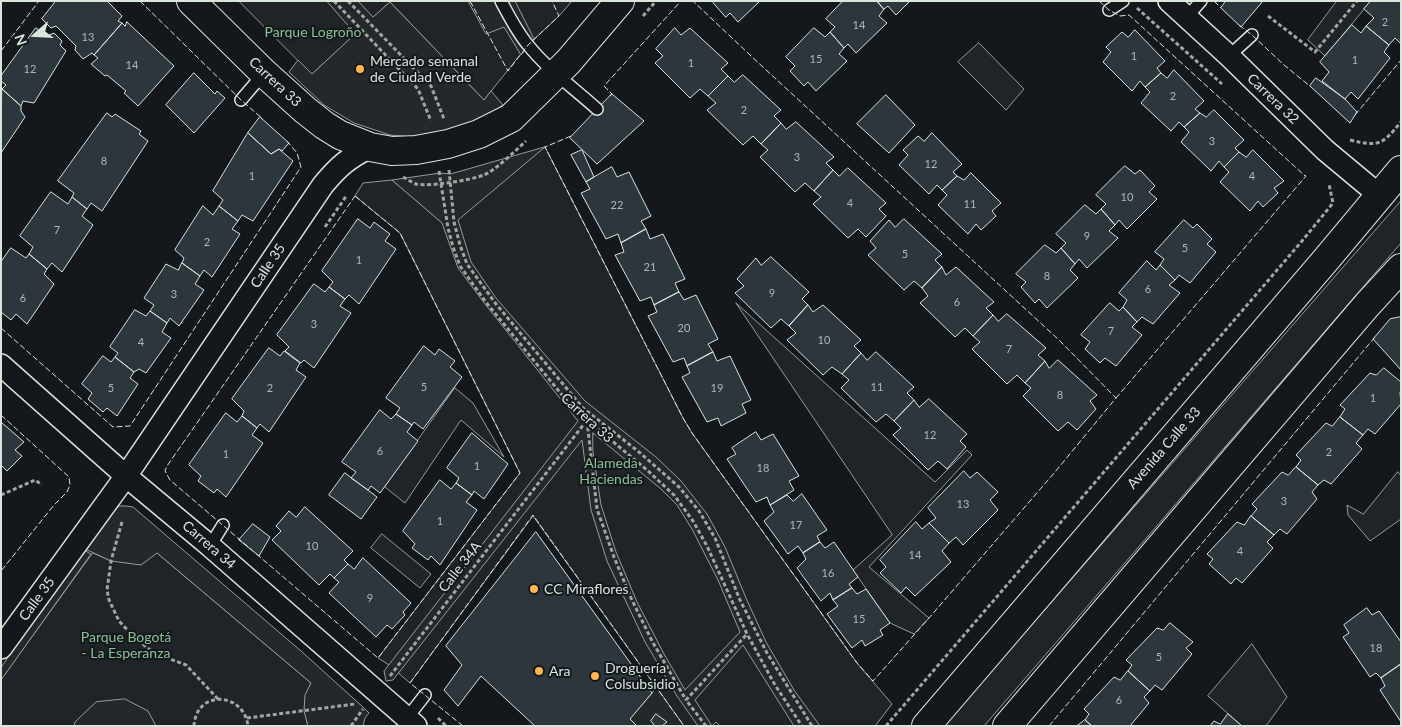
<!DOCTYPE html>
<meta charset="utf-8">
<style>
body{margin:0}
#map{position:relative;width:1402px;height:727px;overflow:hidden;background:#14181c;font-family:Lato,sans-serif}
canvas{display:block}
.frame{position:absolute;inset:0;border:2px solid #d8e6dc;pointer-events:none}
.north{position:absolute;left:10px;top:10px;width:50px;height:50px;-webkit-text-stroke:4px #14181c;paint-order:stroke;rotate:251deg;font-size:14px;font-weight:700;line-height:20px;text-align:center;color:#d8e6dc}
.north::after{content:'';display:block;margin:auto;width:18px;height:22px;background:#d8e6dc;clip-path:polygon(50% 0,100% 100%,50% 72%,0 100%)}
</style>
<div id="map">
<canvas width="1402" height="727"></canvas>
<div class="frame"></div>
<div class="north">N</div>
</div>
<script>
const context = document.querySelector('canvas').getContext('2d');
context.lineJoin = 'round';
function fillPath(path, color) { context.fillStyle = color; context.fill(path, 'evenodd'); }
function trace(path, color, width, dash) { context.strokeStyle = color; context.lineWidth = width; context.lineCap = dash ? 'butt' : 'round'; context.setLineDash(dash || []); context.stroke(path); }
function drawText(font, color, halo, rows, align = 'center') {
  context.font = font + ' Lato,sans-serif'; context.lineWidth = 4; context.setLineDash([]); context.textBaseline = 'middle'; context.strokeStyle = halo; context.fillStyle = color; for (const [text, x, y, turn = 0] of rows) {
    context.save(); context.translate(x, y); context.rotate((+turn || 0) * Math.PI / 180); context.textAlign = isNaN(turn) ? turn : align; if (halo) context.strokeText(text, 0, 0); context.fillText(text, 0, 0); context.restore();
  }
}
const green = new Path2D(`
 M239 1H572L559 16 528 45 484 100 390 2 312 74Z
 M1337 1H1371L1325 56 1308 40Z
 M979 43 1024 89 1006 110 958 62Z
 M545 147 683 418 692 433 857 663 892 704 875 726H720L716 722 712 726H684L533 516 410 683 389 665 378 658 520 473 400 233 355 196 363 183 392 180 446 226 463 214Z
 M1401 201V243L984 726H944Z
 M736 303 935 482 967 450 972 455 869 567 929 618 914 634 890 623 853 570 892 535Z
 M455 388 473 403 504 457 461 420 405 503 385 487Z
 M1398 472 1401 476V519L1370 541 1348 515 1347 505 1363 514Z
 M382 534 431 574 420 588 371 548Z
 M93 553 111 561 157 553 311 683C303 700 303 707 308 726H1V680Z
 M1252 644 1287 697 1266 726H1242L1208 696Z`);
const parking = new Path2D(`
 M327 1H358L373 17 390 2 484 100 491 91 503 105 482 119 423 138 390 135 354 123 324 105 289 72 298 60 312 74 355 34Z
 M472 1H515L534 39 521 55 504 27 486 34 469 3Z
 M545 147 458 220 471 262 496 298 585 401 656 457 681 481 707 514 725 547 746 598 766 642 794 690 820 726H794L743 645 695 700 712 726H698L677 696 645 642 607 561 591 510 582 440 393 680 386 681 384 671 578 421 485 304 458 268 442 223 392 180 440 173 450 174ZM593 433 661 489 677 505 692 529 718 580 740 632 685 690 664 654 637 602 616 552 601 505 593 452Z
 M120 506H126L133 507 301 651 364 708 369 713 365 718 363 726H308L304 711 305 695 311 683 157 553 141 565 111 561 83 548 111 511Z
 M82 549 91 554 1 680V668Z
 M657 688 684 726H637L630 719Z
 M125 699 148 711 156 726H74L75 722 96 702Z`);
const building = new Path2D(`
 M56 1H107L122 16 118 21 122 23 94 55 92 53 83 59 75 50 76 46 56 26 51 28 42 19Z
 M712 1H760L738 22 730 13 726 17Z
 M843 1H877L884 9 879 16 887 23 856 53 848 44 844 48 830 32 835 27 826 19Z
 M877 1H910L896 15 888 6 884 9Z
 M1226 1H1263L1241 27 1221 8Z
 M1371 1H1401V44L1395 38 1389 45 1366 26 1374 18 1364 9Z
 M127 22 174 66 138 106 124 93 126 91 107 75 105 76 91 64 98 58 94 55 122 23 125 26Z
 M1352 25 1361 33 1366 26 1389 45 1384 52 1390 58 1358 99 1351 92 1345 99 1322 81 1329 72 1320 62Z
 M36 28 47 36 54 33 62 41 60 45 66 51 34 103 23 101 21 106 2 89 6 85 1 81V76Z
 M675 28 681 35 690 28 728 63 721 69 728 76 708 96 700 89 690 98 655 63 663 56 656 49Z
 M814 28 825 37 830 32 844 48 839 54 847 61 816 91 808 82 804 86 790 71 795 66 786 57Z
 M1135 30 1165 61 1157 68 1161 73 1145 87 1140 81 1132 91 1103 62 1111 52 1106 47 1122 32 1128 37Z
 M1174 70 1204 101 1195 109 1200 113 1184 127 1179 122 1171 131 1141 103 1150 92 1145 87 1161 73 1167 78Z
 M194 73 215 94 217 91 225 98 194 133 166 105Z
 M743 75 781 110 774 116 781 123 761 144 753 136 743 145 707 110 716 103 708 96 728 76 734 82Z
 M1316 78 1345 99 1357 112 1350 123 1310 86Z
 M2 89 21 106V111L25 117 1 153Z
 M612 94 644 121 597 164 570 138Z
 M886 95 915 125 889 153 857 124Z
 M1214 110 1244 140 1235 148 1239 152 1224 167 1219 161 1211 171 1181 142 1189 132 1184 127 1200 113 1206 117Z
 M107 113 112 117 115 114 141 131 139 134 148 141 102 211 91 203 87 209 72 197 74 193 58 181Z
 M260 117 289 143 282 151 279 149 271 154 248 133Z
 M796 122 834 157 826 163 833 170 814 191 805 183 795 192 760 157 768 150 761 144 781 123 786 129Z
 M248 133 271 154 279 149 293 161 253 221 242 215 238 221 219 206 223 200 213 191Z
 M932 133 962 164 953 172 957 176 942 190 937 185 929 194 899 165 908 155 903 150 918 136 924 141Z
 M582 150 594 177 586 182 571 155Z
 M1253 150 1284 181 1274 188 1278 193 1263 207 1258 201 1250 211 1220 182 1229 172 1224 167 1239 152 1246 157Z
 M1125 166 1135 174 1140 170 1155 186 1149 192 1157 199 1127 229 1119 220 1115 225 1101 209 1106 204 1096 195Z
 M612 167 617 177 629 172 651 216 641 221 646 229 621 243 618 234 606 239 581 193 590 189 586 182Z
 M848 168 886 203 879 209 886 216 866 237 858 229 848 238 813 204 821 197 814 191 833 170 839 176Z
 M971 173 1001 203 992 211 996 216 981 230 976 224 968 234 938 205 947 195 942 190 957 176 964 180Z
 M51 192 68 204 72 197 87 209 82 216 93 225 62 272 52 263 47 269 29 254 33 247 20 236Z
 M1085 205 1096 214 1101 209 1115 225 1109 231 1118 238 1087 268 1079 259 1075 264 1061 248 1066 243 1056 234Z
 M203 206 213 215 219 206 238 221 232 229 240 234 212 277 204 270 200 276 182 263 184 258 175 250Z
 M358 219 370 228 374 222 390 234 385 241 396 249 359 304 349 295 345 299 329 287 333 282 322 271Z
 M904 219 942 254 935 260 942 267 922 288 914 281 904 290 868 255 876 248 870 241 889 220 895 227Z
 M1184 220 1193 228 1197 224 1212 239 1207 244 1216 252 1190 283 1179 275 1175 280 1160 265 1164 259 1155 252Z
 M646 229 650 239 663 234 685 279 675 283 679 292 654 305 651 297 640 301 615 255 624 252 621 243Z
 M1045 245 1056 253 1061 248 1075 264 1070 270 1078 278 1047 308 1039 299 1035 303 1021 287 1026 282 1016 274Z
 M11 248 26 258 29 254 47 269 44 274 54 284 27 324 16 314 11 320 1 312V262Z
 M771 257 809 292 802 299 808 305 789 326 781 319 771 328 735 293 744 286 737 279 756 258 761 265Z
 M1147 261 1156 270 1160 265 1175 280 1169 285 1180 293 1153 324 1142 317 1137 322 1123 307 1127 300 1119 293Z
 M182 263 200 276 195 284 204 290 179 326 170 318 167 323 150 311 154 305 144 298 166 264 178 270Z
 M942 267 946 275 956 267 994 302 986 308 993 315 973 336 965 328 955 337 920 303 928 296 922 288Z
 M314 284 325 292 329 287 345 299 340 306 351 313 314 368 304 360 301 363 285 351 289 347 277 335Z
 M679 292 684 300 696 295 718 339 708 344 713 352 687 366 684 358 673 362 648 316 657 312 654 305Z
 M1110 303 1119 311 1123 307 1137 322 1132 327 1142 335 1116 366 1105 358 1100 363 1085 349 1090 342 1081 335Z
 M808 305 813 312 823 305 861 340 854 346 861 353 842 374 832 367 823 375 787 340 796 333 789 326Z
 M135 310 146 316 150 311 167 323 162 332 171 338 146 373 139 369 134 372 115 357 118 353 110 347Z
 M1007 314 1046 348 1038 355 1045 361 1025 383 1017 375 1007 384 972 349 980 342 973 336 993 315 998 321Z
 M1401 317V370L1373 339 1390 319Z
 M424 346 435 355 439 349 455 361 450 367 462 377 423 429 414 422 412 425 396 414 400 408 386 398Z
 M269 348 280 356 284 351 300 363 296 370 306 377 269 432 260 424 257 428 242 416 244 411 232 399Z
 M713 352 717 361 730 356 751 400 742 404 746 413 721 426 718 418 707 422 682 377 690 373 687 366Z
 M876 352 914 387 907 393 914 400 894 421 886 414 876 422 841 388 849 380 842 374 861 353 867 360Z
 M103 356 111 362 115 357 134 372 130 378 138 384 117 416 107 408 103 412 88 399 92 393 82 384Z
 M1058 360 1097 395 1090 401 1096 409 1077 430 1068 422 1058 431 1023 396 1031 388 1025 383 1045 361 1049 368Z
 M1384 368 1401 382V391L1400 392 1401 404 1375 434 1368 429 1363 435 1340 417 1345 409 1340 405 1370 373 1376 375Z
 M929 399 967 434 960 441 966 447 947 469 938 461 928 470 893 435 901 428 894 421 914 400 919 407Z
 M380 410 391 419 396 414 412 425 407 432 418 441 380 493 371 486 368 490 351 478 356 472 342 462Z
 M226 413 237 422 242 416 257 428 252 435 263 443 226 497 217 489 214 493 198 481 201 476 189 465Z
 M1340 417 1363 435 1356 443 1362 449 1331 484 1324 480 1318 485 1296 467 1301 460 1296 455 1326 423 1332 426Z
 M1 422 24 442 15 450 22 456 7 471 1 465Z
 M756 432 761 440 773 434 799 476 789 481 794 490 770 505 767 497 756 502 727 459 736 454 732 448Z
 M472 433 508 464 484 499 474 491 472 495 456 483 459 478 447 468Z
 M1296 467 1318 485 1312 492 1317 499 1287 534 1280 529 1274 535 1251 516 1257 509 1252 504 1282 472 1288 475Z
 M964 471 970 478 977 472 998 492 990 500 998 510 963 545 956 537 949 543 929 523 936 518 928 508Z
 M345 473 377 497 361 519 329 495Z
 M440 480 451 489 456 483 472 495 466 502 477 510 440 565 431 556 428 560 412 548 415 544 403 531Z
 M802 494 827 530 817 536 820 542 803 553 798 546 788 554 764 521 774 512 770 505 787 495 793 501Z
 M305 507 353 551 344 560 348 564 334 578 330 574 319 585 272 540 281 531 276 526 289 511 296 517Z
 M1251 516 1274 535 1267 542 1273 548 1242 583 1236 578 1231 584 1209 564 1213 559 1207 554 1237 522 1244 525Z
 M916 522 922 529 929 523 949 543 942 551 951 562 915 596 906 587 901 593 880 573 886 567 880 560Z
 M253 524 270 537 259 556 239 540Z
 M536 532 652 693 630 719 637 726H535L481 676 458 706 444 690 462 665 446 646Z
 M820 542 825 548 834 542 858 577 849 584 852 588 833 600 830 593 821 601 797 568 806 559 803 553Z
 M363 558 411 603 403 612 405 615 392 629 387 625 376 637 329 593 339 582 334 578 348 564 354 569Z
 M852 588 857 594 866 589 890 623 880 630 883 635 865 646 862 640 852 648 827 614 838 606 833 600Z
 M1367 608 1372 615 1379 611 1401 642V664L1381 678 1376 673 1370 677 1343 637 1349 633 1344 625Z
 M1170 623 1193 642 1186 648 1192 654 1162 690 1155 685 1150 691 1128 671 1132 665 1126 660 1157 628 1163 630Z
 M1401 664V722L1380 690 1385 686 1381 678Z
 M1128 671 1150 691 1144 697 1149 703 1130 726H1092L1085 720 1089 714 1084 709 1114 677 1120 680Z
 M656 714 667 722 662 726H655L651 721Z
 M1228 714 1242 726H1210L1214 721 1220 724Z
 M1085 720 1092 726H1077Z`);
const path = new Path2D(`
 M334 1 418 89 431 121
 M348 1 431 86 444 119
 M1137 8 1222 84
 M643 16 656 1
 M1268 16 1315 52 1357 1
 M1350 140C1379 147 1382 145 1401 122
 M449 170 454 222 460 245 467 264 496 304 583 408 639 452 679 487 699 511 715 538 740 600 767 653 812 726
 M439 171 448 228 453 247 460 266 485 301 567 401 587 420 647 470 674 495 693 521 707 546 747 634 775 685 802 726
 M403 177C407 179 411 182 416 184 430 187 471 180 484 175 496 170 516 150 526 141
 M325 227 347 195
 M587 421 597 509 614 557 631 598 652 641 686 700
 M1 495 35 480 42 485
 M122 522 111 561 107 590 109 600 119 621 134 637 154 653 186 665 218 699
 M390 676 587 420
 M247 718 355 704
 M438 718 446 726
 M194 726C196 689 244 692 248 726
 M351 726 363 709
 M706 726 686 700 747 634
 M886 726 1302 241 1333 203 1329 184`);
const service = new Path2D(`
 M501 1C509 16 517 32 528 45 548 70 574 88 597 109
 M1109 10 1123 1
 M1187 17 1201 1
 M1229 56 1252 35
 M241 100 264 73
 M210 546 223 525
 M404 722 425 695`);
const minor = new Path2D(`
 M1169 1 1229 56 1325 150 1379 195
 M1 365 126 476 210 546 416 726
 M1 648 126 476 323 185C339 166 347 159 370 147`);
const tertiary = new Path2D(`
 M191 1 264 73 305 110 324 125 340 135 370 147 392 151 416 150 448 144 479 134 511 118 568 62 620 1`);
const secondary = new Path2D(`
 M926 726 1324 262 1401 170
 M1007 726 1367 305 1401 268`);
const fence = new Path2D(`
 M140 1 241 100 263 119
 M470 1 508 71 528 45 559 16 552 1
 M1099 1 1109 10 1120 16 1129 15 1304 175 1306 176 1116 398 1114 397
 M1214 1 1223 10
 M1239 25 1252 35 1284 65 1311 87
 M1 51 39 1
 M610 96 612 94 604 86 681 1
 M1355 115 1401 60
 M571 136 545 147 683 418 692 433 857 663 873 681 929 618 1055 472 1116 398 1059 340 751 56 693 1
 M355 196 400 233 520 473 378 658 170 480 165 471 167 466Z
 M1 328 113 427 130 426 301 167 297 153 287 141
 M1 415 69 477 70 485 67 492 54 505 1 571
 M463 726 410 683 533 515 684 726
 M1049 726 1375 337`);
const markers = [
 [360,69,5,"#ffb74d"],
 [534,589,5,"#ffb74d"],
 [539,671,5,"#ffb74d"],
 [595,676,5,"#ffb74d"]
];
const numberNames = [
 ["2",1385,22],
 ["14",859,25],
 ["13",88,37],
 ["1",1134,56],
 ["15",816,59],
 ["1",1355,60],
 ["1",691,63],
 ["14",132,65],
 ["12",30,69],
 ["2",1173,96],
 ["2",744,110],
 ["3",1212,141],
 ["3",797,157],
 ["8",104,161],
 ["12",931,164],
 ["1",252,176],
 ["4",1252,176],
 ["10",1127,197],
 ["4",850,203],
 ["11",970,204],
 ["22",617,205],
 ["7",57,230],
 ["9",1087,236],
 ["2",207,242],
 ["5",1185,248],
 ["5",905,254],
 ["1",359,260],
 ["21",650,267],
 ["8",1047,276],
 ["6",1148,289],
 ["9",772,293],
 ["3",174,294],
 ["6",23,298],
 ["6",957,302],
 ["3",314,324],
 ["20",684,328],
 ["7",1111,331],
 ["10",824,340],
 ["4",141,342],
 ["7",1009,349],
 ["5",424,387],
 ["11",877,387],
 ["5",111,388],
 ["2",270,388],
 ["19",717,388],
 ["8",1060,395],
 ["1",1373,398],
 ["12",930,435],
 ["6",380,451],
 ["2",1329,452],
 ["1",226,454],
 ["1",477,466],
 ["18",763,468],
 ["3",1284,501],
 ["13",963,504],
 ["1",440,521],
 ["17",796,525],
 ["10",312,546],
 ["4",1240,551],
 ["14",915,555],
 ["16",828,573],
 ["9",370,598],
 ["15",859,619],
 ["18",1376,648],
 ["5",1159,657],
 ["6",1119,700]
];
const parkNames = [
 ["Parque Logroño",313,32],
 ["Alameda",611,463],
 ["Haciendas",611,479],
 ["Parque Bogotá",126,637],
 ["- La Esperanza",126,653]
];
const poiNames = [
 ["Mercado semanal",370,61],
 ["de Ciudad Verde",370,77],
 ["CC Miraflores",544,589],
 ["Droguería",605,668],
 ["Colsubsidio",605,684],
 ["Ara",549,671]
];
const streetNames = [
 ["Carrera 33",275,82,43],
 ["Carrera 32",1273,99,44],
 ["Calle 35",268,266,-56],
 ["Carrera 33",587,418,43],
 ["Avenida Calle 33",1164,448,-49],
 ["Carrera 34",209,545,41],
 ["Calle 34A",460,567,-52],
 ["Calle 35",37,599,-54]
];
fillPath(green, '#202428');
trace(green, '#939e99', 1);
fillPath(parking, '#24282b');
trace(parking, '#939e99', 1);
fillPath(building, '#2c363c');
trace(building, '#d8e6dc', 1);
trace(service, '#d8e6dc', 14);
trace(minor, '#d8e6dc', 24);
trace(tertiary, '#d8e6dc', 30);
trace(secondary, '#d8e6dc', 30);
trace(path, '#9da8a2', 3, [4, 2.5]);
trace(service, '#14181c', 11);
trace(minor, '#14181c', 21);
trace(tertiary, '#14181c', 28);
trace(secondary, '#14181c', 28);
trace(fence, '#d8e6dc', 1, [6, 2.5]);
for (const [x, y, r, color] of markers) { const dot = new Path2D(); dot.arc(x, y, r, 0, 2 * Math.PI); context.fillStyle = color; context.fill(dot); trace(dot, '#14181c', 2); }
drawText('11px', '#adbab4', null, numberNames);
drawText('14px', '#8ac095', '#14181c', parkNames);
drawText('14px', '#d8e6dc', '#14181c', poiNames, 'left');
drawText('14px', '#d8e6dc', '#14181c', streetNames);
</script>
